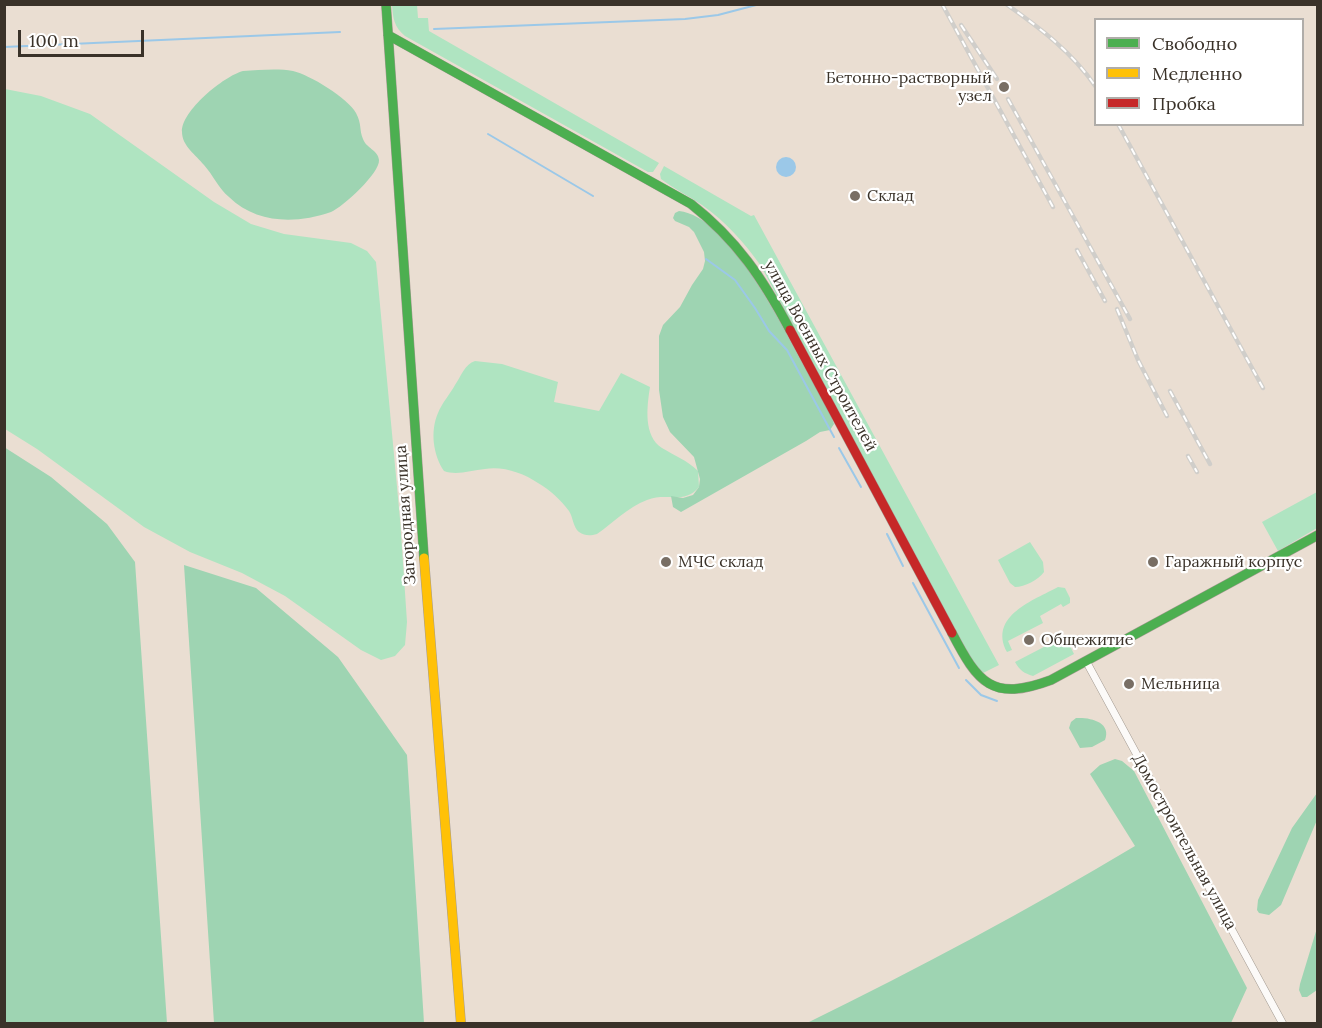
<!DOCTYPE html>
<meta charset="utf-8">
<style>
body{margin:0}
#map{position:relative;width:1322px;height:1028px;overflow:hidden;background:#eaded2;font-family:Lora,serif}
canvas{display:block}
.frame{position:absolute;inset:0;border:6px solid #3a3229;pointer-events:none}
.legend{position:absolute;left:1094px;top:18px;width:210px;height:108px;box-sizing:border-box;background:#fff;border:2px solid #b0ada9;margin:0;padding:8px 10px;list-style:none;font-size:18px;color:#3a3229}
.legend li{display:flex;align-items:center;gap:12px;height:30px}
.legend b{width:30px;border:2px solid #b0ada9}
.scale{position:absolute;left:18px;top:30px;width:126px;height:27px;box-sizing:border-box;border:3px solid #3a3229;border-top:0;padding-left:8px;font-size:18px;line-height:21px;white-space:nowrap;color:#3a3229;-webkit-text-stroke:4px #fff;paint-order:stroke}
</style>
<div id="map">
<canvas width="1322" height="1028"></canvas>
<div class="frame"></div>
<ul class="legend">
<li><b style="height:8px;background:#4caf50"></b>Свободно</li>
<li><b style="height:8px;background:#ffc107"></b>Медленно</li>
<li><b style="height:8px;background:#c62828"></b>Пробка</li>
</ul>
<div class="scale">100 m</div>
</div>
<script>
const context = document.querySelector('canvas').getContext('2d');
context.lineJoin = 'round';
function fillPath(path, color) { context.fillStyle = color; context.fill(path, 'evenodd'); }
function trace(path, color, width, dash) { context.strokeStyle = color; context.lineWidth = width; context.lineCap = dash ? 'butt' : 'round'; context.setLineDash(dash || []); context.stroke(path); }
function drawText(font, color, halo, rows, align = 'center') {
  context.font = font + ' Lora,serif'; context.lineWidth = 4.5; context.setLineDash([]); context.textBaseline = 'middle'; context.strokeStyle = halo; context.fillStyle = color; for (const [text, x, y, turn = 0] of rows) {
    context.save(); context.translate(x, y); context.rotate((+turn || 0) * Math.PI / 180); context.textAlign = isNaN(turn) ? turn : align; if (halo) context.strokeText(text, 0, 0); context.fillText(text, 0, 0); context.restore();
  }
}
const green = new Path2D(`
 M392 5H417L418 18H428L429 31 659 163 653 172H648L405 36C394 27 393 18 392 5Z
 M5 89 41 96 90 114 214 202 251 224 284 234 351 243 367 251 376 262 400 519 407 622 405 645 395 656 381 660 361 650 285 596 242 573 190 552 144 527 37 449 5 429Z
 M664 166 751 216 754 215 999 665 981 674 974 664 761 266C744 242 726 222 702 205 689 196 674 189 661 179L660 174Z
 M475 361 502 364 558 382 554 402 599 411 621 373 650 387C647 406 643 436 662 448 675 456 687 460 698 471L699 487C684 505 667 492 647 500 628 507 613 523 597 534 590 536 585 536 579 532 573 527 573 517 569 511 561 500 550 490 538 483 523 473 503 466 485 469 471 470 457 476 444 471 433 455 430 431 438 413 442 403 450 394 455 385 461 376 465 364 475 361Z
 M1317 492V528L1278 551 1262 522Z
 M1030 542 1043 562 1044 572C1038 580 1025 587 1015 587L1010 583 998 560Z
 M1058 587 1065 588 1070 598V603L1063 607 1061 604 1040 616 1043 623 1008 641 1012 650 1007 652C988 616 1034 600 1058 587Z
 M1065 636 1074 654 1033 676C1024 673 1020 671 1015 662Z`);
const forest = new Path2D(`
 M243 71C259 70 278 68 293 71 310 75 348 98 356 113 362 124 359 130 363 139 366 148 378 150 379 160 380 173 343 207 331 212 296 224 257 224 229 197 219 189 213 175 204 165 196 155 182 146 182 132 181 111 224 76 243 71Z
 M679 211C729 216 782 326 804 366 813 384 828 404 834 424L830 430 820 432 806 441 681 512 673 507 671 496 683 498 693 495 699 487 700 479 694 457 670 432 663 417 659 390V336L663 325 680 307 692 285 703 269 705 261 704 252 694 232 689 227 675 221 673 218 675 213Z
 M4 447 51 477 107 524 135 562 167 1023H5Z
 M184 565 256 588 338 657 407 755 424 1023H214Z
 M1076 718C1090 717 1112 722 1105 740L1092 747 1080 748 1069 728 1071 722Z
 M1115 759 1122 761 1134 771 1247 988 1231 1023H807C919 968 1028 910 1135 846L1090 774 1100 765Z
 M1317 793V820L1281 905 1269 915 1259 913 1257 910 1258 900 1292 828Z
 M1317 928V990L1307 997H1302L1299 990 1300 984Z`);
const water = new Path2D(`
 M776 167a10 10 0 1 1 20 0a10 10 0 1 1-20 0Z`);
const stream = new Path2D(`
 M434 29 685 19 718 15 760 4
 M4 47 340 32
 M488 134 593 196
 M706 259 735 280 755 308 769 331 787 350 834 437
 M839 448 861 487
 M887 534 903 566
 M913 583 959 668
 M966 680 981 695 997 701`);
const street = new Path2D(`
 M1086 661 1283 1024`);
const fast = new Path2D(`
 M386 4 424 558
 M388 35 691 204C737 240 763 279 790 330
 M952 633C978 683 992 702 1051 680L1318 535`);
const slow = new Path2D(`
 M424 558 461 1024`);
const jam = new Path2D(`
 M790 330 952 633`);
const rail = new Path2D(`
 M942 4 1053 207
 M1006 4C1040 28 1072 52 1096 87
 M961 25 997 79
 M1008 99 1130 319
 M1118 124 1263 388
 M1077 250 1105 301
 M1117 309 1138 360 1167 416
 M1170 391 1210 464
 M1188 456 1197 472`);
const markers = [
 [1004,87,6,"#786e64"],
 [855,196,6,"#786e64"],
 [666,562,6,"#786e64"],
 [1153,562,6,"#786e64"],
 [1029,640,6,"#786e64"],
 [1129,684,6,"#786e64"]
];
const poiNames = [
 ["Бетонно-растворный",992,78,"right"],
 ["узел",992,96,"right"],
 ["Склад",867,196],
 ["МЧС склад",678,562],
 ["Гаражный корпус",1165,562],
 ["Общежитие",1041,640],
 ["Мельница",1141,684]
];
const streetNames = [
 ["улица Военных Строителей",820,356,61],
 ["Загородная улица",406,515,-94],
 ["Домостроительная улица",1184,842,61]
];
fillPath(green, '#afe4c1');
fillPath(forest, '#9ed4b2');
fillPath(water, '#9bc8e8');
trace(stream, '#9bc8e8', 2);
trace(street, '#a39a91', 8);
trace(fast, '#a39a91', 10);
trace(slow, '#a39a91', 10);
trace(jam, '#a39a91', 10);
trace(street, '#fcfaf8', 7);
trace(fast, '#4caf50', 9);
trace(slow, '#ffc107', 9);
trace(jam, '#c62828', 9);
trace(rail, '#d0ceca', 4.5);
trace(rail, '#fff', 2, [7]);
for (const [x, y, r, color] of markers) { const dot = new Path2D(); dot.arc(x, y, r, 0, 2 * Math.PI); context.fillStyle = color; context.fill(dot); trace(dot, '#fff', 2); }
drawText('16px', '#3a3229', '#fff', poiNames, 'left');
drawText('16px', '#3a3229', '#fff', streetNames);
</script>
